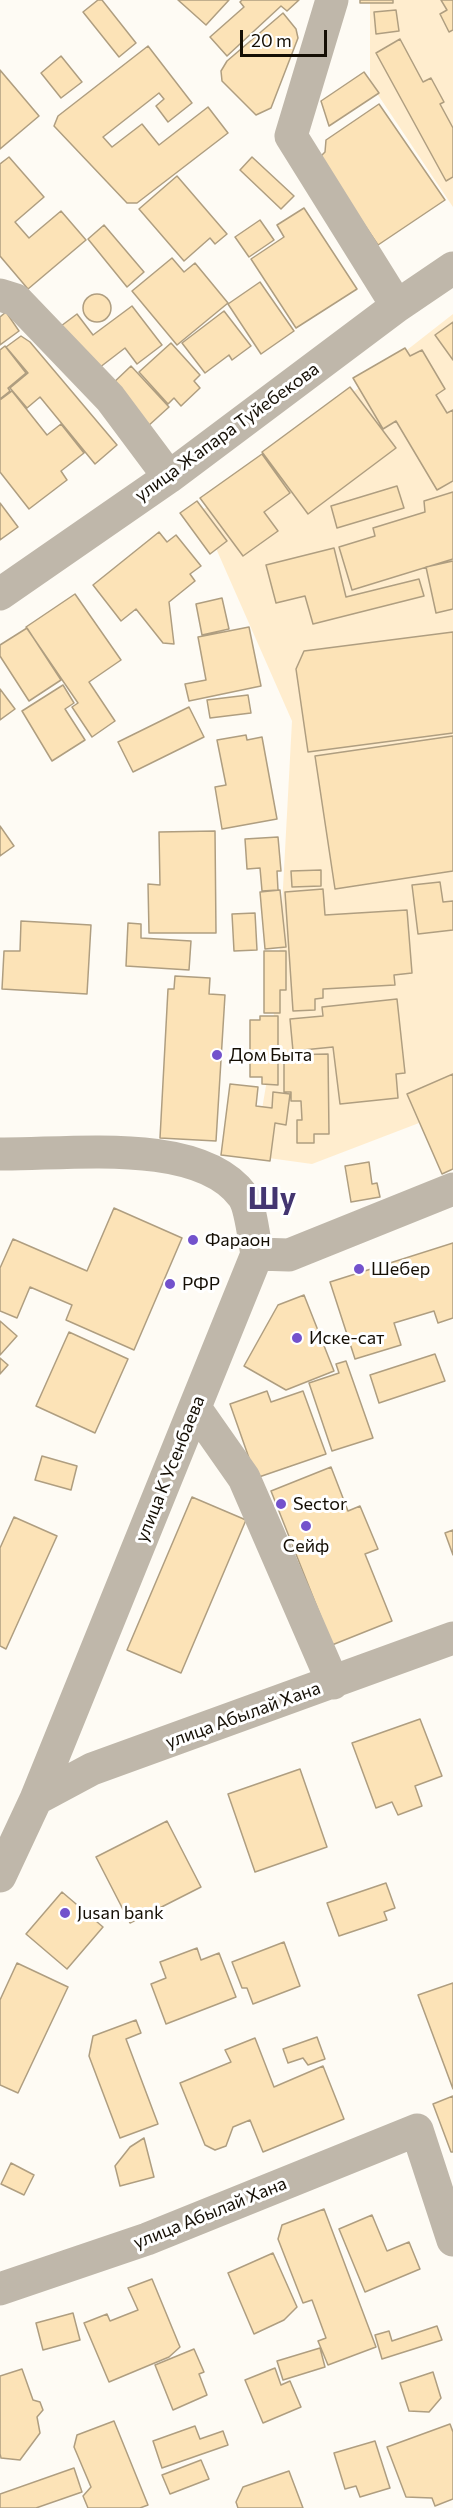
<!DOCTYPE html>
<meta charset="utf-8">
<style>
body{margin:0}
#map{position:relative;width:453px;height:2508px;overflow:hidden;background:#fefbf4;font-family:Commissioner,sans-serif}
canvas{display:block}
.scale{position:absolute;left:240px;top:30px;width:87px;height:27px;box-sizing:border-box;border:3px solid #150f05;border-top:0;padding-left:8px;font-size:18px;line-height:21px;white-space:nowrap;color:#150f05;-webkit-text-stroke:4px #fff;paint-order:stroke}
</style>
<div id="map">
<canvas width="453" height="2508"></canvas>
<div class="scale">20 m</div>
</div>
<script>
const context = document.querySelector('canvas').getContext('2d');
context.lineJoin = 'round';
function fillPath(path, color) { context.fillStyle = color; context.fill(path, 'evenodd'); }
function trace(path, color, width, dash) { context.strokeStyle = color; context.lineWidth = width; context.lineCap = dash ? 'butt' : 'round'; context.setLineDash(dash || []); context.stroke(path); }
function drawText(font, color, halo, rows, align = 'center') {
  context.font = font + ' Commissioner,sans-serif'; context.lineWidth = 6; context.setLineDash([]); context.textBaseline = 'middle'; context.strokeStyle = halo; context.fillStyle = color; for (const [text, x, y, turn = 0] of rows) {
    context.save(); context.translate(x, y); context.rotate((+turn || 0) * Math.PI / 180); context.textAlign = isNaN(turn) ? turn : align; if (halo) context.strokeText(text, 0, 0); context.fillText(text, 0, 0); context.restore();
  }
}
const built = new Path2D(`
 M370 0H453V207L370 83Z
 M453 314V1110L312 1164 254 1156 268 1074 279 962 292 721 200 512Z`);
const building = new Path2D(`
 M98 0H102L136 43 119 57 83 12Z
 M178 0H229L206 25Z
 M242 0H299L287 11 281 6 227 56 210 37 244 7 240 2Z
 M360 0H393V3H360Z
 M441 0H453V30L449 32 440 14 447 10Z
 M396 10 399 31 376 34 374 12Z
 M283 13 296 29 298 38 271 108 256 115 222 81 221 71 227 61Z
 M400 39 423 82 431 78 444 102 440 104 453 128V177L446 181 376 53Z
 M148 46 192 103 168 122 156 106 164 99 159 93 103 137 112 147 142 124 159 145 208 107 228 133 137 203H127L54 126 58 116Z
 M61 56 82 82 61 98 41 73Z
 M0 70 39 116 0 149Z
 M364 72 379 93 329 126 321 101Z
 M379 104 445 200 378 245 319 158 325 152 326 140Z
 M9 157 44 197 15 222 29 238 61 211 86 240 28 289 0 256V164Z
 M252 157 294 196 281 209 240 170Z
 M177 176 227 234 215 244 210 238 184 261 139 209Z
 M304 208 357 289 296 328 251 259 284 237 277 225Z
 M260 220 274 240 249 257 235 237Z
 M104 225 144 272 127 287 88 239Z
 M172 258 184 272 195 263 228 303 177 345 132 291Z
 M260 282 294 331 261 354 228 304Z
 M83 308a14 14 0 1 1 28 0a14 14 0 1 1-28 0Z
 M132 306 162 345 137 364 125 348 95 371 61 326 77 314 93 335Z
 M224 311 251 346 232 360 229 355 205 373 182 343Z
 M6 312 19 331 0 345V317Z
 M453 322V360L435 335Z
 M21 336 30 342 117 445 95 464 40 397 27 408 10 388 28 373 6 347Z
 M171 343 200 375 194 381 200 388 181 406 174 398 168 404 139 372Z
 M5 346 26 373 8 388 10 391 0 399V350Z
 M405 348 410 356 422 350 445 389 436 395 447 413 453 410V481L437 490 396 421 383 429 353 378Z
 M131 366 169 407 147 427 109 387Z
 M350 387 396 448 308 514 262 452Z
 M12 391 47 435 61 424 84 453 61 471 67 480 29 509 0 472V400Z
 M262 454 290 493 264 512 278 531 243 556 200 498Z
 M397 486 404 508 337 528 331 506Z
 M453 492V559L352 590 339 547 375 536 373 528 425 512 424 501Z
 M197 501 227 541 210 554 180 513Z
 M0 503 18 527 0 540Z
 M159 532 167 542 176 535 201 566 190 574 195 581 169 602 174 644 163 643 136 609 121 621 93 585Z
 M334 548 346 597 419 579 424 596 313 624 305 596 276 603 266 565Z
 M453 561V609L436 613 426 567Z
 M75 594 121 660 89 682 115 721 92 737 72 707 78 703 26 627Z
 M222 598 229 629 202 635 196 604Z
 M249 627 261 686 189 701 185 684 206 680 198 637Z
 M27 628 61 680 29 701 0 656V645Z
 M453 632V733L308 752 296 669 304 651Z
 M63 685 74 703 65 709 85 740 52 761 22 711Z
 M0 689 15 709 0 720Z
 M248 695 251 713 210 718 207 700Z
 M189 707 204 737 133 772 118 742Z
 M246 735 247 740 262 737 277 819 222 829 215 787 226 785 217 740Z
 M453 736V871L335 889 315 756Z
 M0 826 14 846 0 856Z
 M215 831 216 933H149L148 884 160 885 159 832Z
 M278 837 281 871H277L278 890 262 891 260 868 247 869 245 839Z
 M321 870V886L292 887 291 871Z
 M440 882 443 902 453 901V930L418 934 412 885Z
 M323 889 325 915 407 910 412 973 394 975 395 985 323 989V998L315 999V1010L293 1011 285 892Z
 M280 890 286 947 265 949 260 892Z
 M255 913 257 950 234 951 232 914Z
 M21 921 91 925 87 994 2 989 4 951H20Z
 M128 923 141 924V938L191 941 189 970 126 966Z
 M264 951H286V990H280V1013H264Z
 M175 976 210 978 209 994 225 995 216 1141 160 1138 168 989H174Z
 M397 999 405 1073 396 1074 398 1098 340 1104 333 1047 293 1051 290 1019 323 1016 322 1007Z
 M260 1016H278V1085L262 1084V1077H250V1020H260Z
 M328 1054 329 1134H314V1143H297V1120H302L301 1101H291V1092H284V1055Z
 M453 1074V1169L442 1174 407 1094Z
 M230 1084 258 1087 256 1106 272 1108 273 1092 290 1094 286 1125 275 1123 270 1161 221 1155Z
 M369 1162 372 1184 377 1183 380 1197 351 1202 345 1166Z
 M114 1208 182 1238 134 1350 66 1320 72 1305 30 1287 17 1318 0 1311V1268L13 1239 87 1271Z
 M453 1243V1318L438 1323 434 1311 394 1323 401 1345 355 1359 330 1282Z
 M304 1295 334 1371 286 1390 244 1366 278 1305Z
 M0 1321 17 1336 0 1355Z
 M69 1332 128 1359 95 1433 36 1406Z
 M435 1354 445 1381 379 1403 370 1375Z
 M0 1358 8 1365 0 1374Z
 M346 1361 373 1438 332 1451 309 1383 339 1373 336 1364Z
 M267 1391 271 1402 303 1391 326 1454 256 1478 230 1404Z
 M42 1456 77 1466 71 1490 35 1480Z
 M331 1467 348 1511 360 1506 378 1549 365 1554 392 1621 332 1645 271 1491Z
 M192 1497 246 1520 181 1673 127 1650Z
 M14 1517 57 1536 6 1649 0 1646V1548Z
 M453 1530V1555L445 1533Z
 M420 1719 442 1776 415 1786 422 1806 398 1815 392 1802 376 1808 352 1743Z
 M300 1769 327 1847 255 1872 228 1794Z
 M167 1821 201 1887 130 1923 96 1857Z
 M386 1883 395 1908 384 1912 387 1920 339 1936 327 1903Z
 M62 1892 103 1927 67 1969 26 1934Z
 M284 1942 300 1986 253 2004 247 1988H242L232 1962Z
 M197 1948 201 1960 219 1953 236 1997 166 2024 151 1984 166 1978 160 1962Z
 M17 1963 68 1987 18 2093 0 2085V2000Z
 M453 1983V2089L418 1995Z
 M136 2020 141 2033 126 2039 158 2124 120 2138 89 2056 93 2036Z
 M317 2037 325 2059 308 2065 303 2058 288 2063 283 2049Z
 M255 2038 274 2087 323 2066 344 2119 263 2152 250 2120 233 2127 226 2146 215 2150 205 2145 180 2083 231 2062 225 2050Z
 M453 2096V2152H451L433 2104Z
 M144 2138 154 2177 120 2186 115 2166 130 2147Z
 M11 2163 34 2175 24 2195 1 2184Z
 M324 2209 376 2347 328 2365 318 2341 326 2338 312 2300 303 2303 278 2239 282 2225Z
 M372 2215 387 2251 409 2242 420 2269 365 2292 339 2229Z
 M273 2253 297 2307 284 2320 254 2334 228 2273Z
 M152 2279 180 2347 169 2357 109 2382 84 2323 107 2314 110 2321 138 2310 128 2288Z
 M73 2313 80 2340 43 2350 36 2323Z
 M437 2326 442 2340 382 2359 375 2335 389 2331 392 2341Z
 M320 2348 325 2367 283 2380 277 2361Z
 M194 2349 204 2372 199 2374 207 2395 173 2410 155 2365Z
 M275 2368 281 2385 290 2381 301 2407 263 2423 245 2380Z
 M22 2369 33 2400 40 2402 43 2410 37 2417 40 2433 20 2460 1 2458 0 2454V2376Z
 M433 2372 441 2398 429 2412 409 2411 400 2383Z
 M114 2421 148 2505 140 2508H88L83 2496 91 2487 74 2447 77 2435Z
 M450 2424 453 2432V2499L435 2506 432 2498 406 2497 387 2447Z
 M195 2426 200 2439 223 2431 228 2445 162 2468 153 2441Z
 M375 2441 390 2488 360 2497 356 2486 345 2489 334 2453Z
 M201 2460 209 2479 170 2494 162 2475Z
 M74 2468 82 2492 36 2508H0V2494Z
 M289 2471 303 2508H238L236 2502 243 2487Z`);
const minor = new Path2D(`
 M332 0 291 136 397 306
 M0 295 16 300 110 398 169 477
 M0 594 169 477 397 306 453 268
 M0 1154C67 1155 199 1136 243 1196 251 1207 254 1240 257 1254
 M257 1254 289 1255 453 1189
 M195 1408 244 1478 333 1683
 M36 1799 92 1769 453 1638
 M0 1876 36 1799 257 1254
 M0 2289 147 2239 417 2130 453 2240`);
const markers = [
 [217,1055,6,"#7352cc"],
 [193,1240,6,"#7352cc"],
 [359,1269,6,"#7352cc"],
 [170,1284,6,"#7352cc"],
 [297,1338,6,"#7352cc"],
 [281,1504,6,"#7352cc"],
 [306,1526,6,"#7352cc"],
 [65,1913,6,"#7352cc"]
];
const streetNames = [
 ["улица Жапара Туйебекова",227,432,-36],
 ["улица К Усенбаева",170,1469,-68],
 ["улица Абылай Хана",243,1715,-20],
 ["улица Абылай Хана",210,2213,-22]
];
const poiNames = [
 ["Дом Быта",229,1055],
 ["Фараон",205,1240],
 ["Шебер",371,1269],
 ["РФР",182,1284],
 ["Иске-сат",309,1338],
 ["Sector",293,1504],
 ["Сейф",306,1546,"center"],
 ["Jusan bank",77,1913]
];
const townNames = [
 ["Шу",272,1199]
];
fillPath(built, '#ffedce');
fillPath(building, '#fce3b7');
trace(building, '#af9e80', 1.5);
trace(minor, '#bfb7aa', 33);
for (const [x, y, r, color] of markers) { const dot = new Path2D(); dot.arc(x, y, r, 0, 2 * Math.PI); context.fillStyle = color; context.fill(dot); trace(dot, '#fff', 2); }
drawText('18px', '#150f05', '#fff', streetNames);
drawText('18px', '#150f05', '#fff', poiNames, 'left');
drawText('bold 30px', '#433571', '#fff', townNames);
</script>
